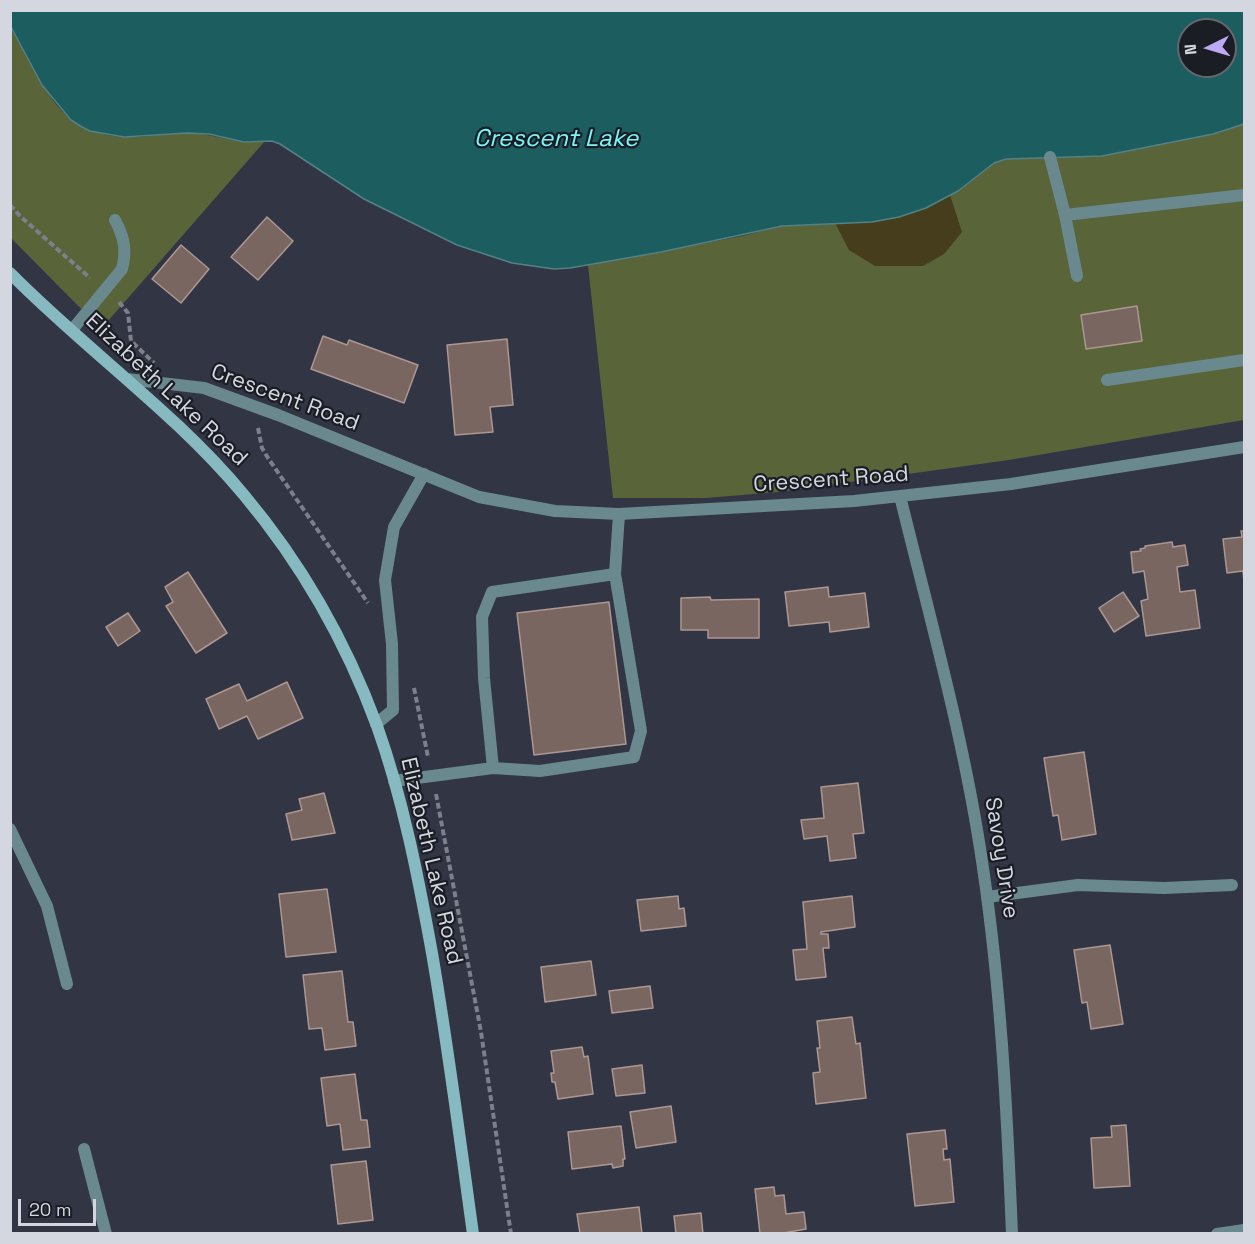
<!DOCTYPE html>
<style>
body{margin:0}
#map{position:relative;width:1255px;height:1244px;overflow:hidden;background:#313544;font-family:"Space Grotesk",sans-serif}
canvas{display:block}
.frame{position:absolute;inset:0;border:12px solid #d4d7e0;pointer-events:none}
.north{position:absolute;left:1177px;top:18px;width:60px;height:60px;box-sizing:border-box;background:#1b1d24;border:2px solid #65676f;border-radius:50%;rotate:265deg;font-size:16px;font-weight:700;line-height:24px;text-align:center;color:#d4d7e0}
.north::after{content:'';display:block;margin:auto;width:21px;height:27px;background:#bfa9f4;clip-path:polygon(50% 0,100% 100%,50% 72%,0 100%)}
.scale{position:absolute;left:18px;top:1199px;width:78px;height:27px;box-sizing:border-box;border:3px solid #d4d7e0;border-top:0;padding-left:8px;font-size:18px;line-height:21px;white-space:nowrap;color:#d4d7e0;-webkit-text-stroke:4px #1b1d24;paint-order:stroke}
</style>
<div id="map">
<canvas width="1255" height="1244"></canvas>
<div class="frame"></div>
<div class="north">N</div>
<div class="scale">20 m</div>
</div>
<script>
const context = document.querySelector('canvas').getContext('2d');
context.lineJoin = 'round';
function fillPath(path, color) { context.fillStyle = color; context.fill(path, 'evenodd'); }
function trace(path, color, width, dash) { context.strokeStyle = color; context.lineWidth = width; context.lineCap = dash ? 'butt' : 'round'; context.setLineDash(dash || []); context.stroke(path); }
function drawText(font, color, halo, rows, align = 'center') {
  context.font = font + ' "Space Grotesk",sans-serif'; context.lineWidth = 4.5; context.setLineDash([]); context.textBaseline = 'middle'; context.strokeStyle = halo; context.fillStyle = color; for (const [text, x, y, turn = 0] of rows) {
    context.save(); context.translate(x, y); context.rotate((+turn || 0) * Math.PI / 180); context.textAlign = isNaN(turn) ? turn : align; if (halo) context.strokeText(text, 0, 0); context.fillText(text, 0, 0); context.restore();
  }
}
const green = new Path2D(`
 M10 27C43 79 54 135 127 137 147 138 167 132 187 133 203 133 217 137 233 140 243 142 254 142 265 141L101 329 11 238Z
 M1244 124V420L1009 460 778 492 706 498H613L588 265 742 236 782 226 872 222 899 217 926 208 958 191 994 163 1006 159 1102 156 1213 134Z`);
const sand = new Path2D(`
 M950 195 962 232 944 254 923 266H875L849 250 835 223C881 222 909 217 950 195Z`);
const water = new Path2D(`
 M11 10 1244 11V124L1213 134 1102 156 1006 159 994 163 958 191 926 208 899 217 872 222 782 226 661 252 570 268 554 269 512 263 457 245 364 199 280 144 272 141 244 142 209 134 187 133 124 137 90 131 82 127 71 120 42 85 11 27ZM1189 30H1225V66H1189Z`);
const building = new Path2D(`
 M267 217 293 241 258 280 231 257Z
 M181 245 209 269 181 303 152 279Z
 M1137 306 1142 341 1086 349 1081 315Z
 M323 336 347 345 349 340 418 365 404 403 311 369Z
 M507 339 513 405 490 407 493 432 455 435 447 345Z
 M1241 531H1244V581L1243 571 1227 573 1223 539 1242 537Z
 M1172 542 1173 547 1185 545 1188 565 1177 567 1180 592 1195 590 1200 628 1146 636 1141 601 1148 599 1144 571 1133 573 1131 552 1141 551 1140 549 1145 548V546Z
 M188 572 227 633 196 653 166 606 173 602 165 587Z
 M828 587 829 597 865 593 869 627 830 632 829 622 789 626 785 592Z
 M1123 592 1139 616 1114 632 1099 608Z
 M710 597 711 600 759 599V638H708V630H681V598Z
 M609 602 626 744 534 755 517 613Z
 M128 613 140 631 118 646 106 627Z
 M287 682 303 718 258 739 247 716 219 729 206 699 239 684 247 701Z
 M1084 752 1096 834 1062 840 1058 815 1053 816 1044 758Z
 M858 783 864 833 853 834 856 858 830 861 827 836 804 839 801 820 824 818 821 787Z
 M324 793 335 833 292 840 286 814 302 810 299 799Z
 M327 889 336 952 286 957 279 894Z
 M678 896 679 909 684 908 686 926 641 931 637 900Z
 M852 896 855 927 821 932V934H828L829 948H823L826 977 796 980 793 950 807 949 803 902Z
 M1110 945 1123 1024 1091 1029 1087 1002 1082 1003 1074 950Z
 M591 961 596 995 545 1002 541 967Z
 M342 971 348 1022H353L356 1046 325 1050 322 1028 309 1029 303 975Z
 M650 986 653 1008 612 1013 609 991Z
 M852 1017 856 1044 860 1043 866 1098 816 1104 813 1073 820 1072 817 1048H820L817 1021Z
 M582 1047 584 1057 588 1056 593 1094 558 1099 555 1082H552L551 1073H554L551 1051Z
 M642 1065 645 1093 616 1096 612 1069Z
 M355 1074 361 1120H367L370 1147 343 1150 340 1124 327 1126 321 1078Z
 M671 1106 676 1142 636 1148 630 1112Z
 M1126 1125 1130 1186 1094 1188 1091 1138 1112 1137 1111 1126Z
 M621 1126 625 1159H623V1166L613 1168 612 1164 572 1169 568 1132Z
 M945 1130 947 1149H943L944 1160 950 1159 954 1202 915 1206 907 1134Z
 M366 1161 373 1220 338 1224 331 1165Z
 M774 1187 775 1196 784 1195 786 1214 804 1212 806 1229 778 1234H760L755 1189Z
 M639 1207 642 1234H580L577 1214Z
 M701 1213 703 1234H676L674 1216Z`);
const path = new Path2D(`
 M10 205 21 217 90 278
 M119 302 128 313 131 341 154 363
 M258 428 262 448 268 458 368 603
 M414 688 428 757
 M436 794 481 1032 511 1234`);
const lane = new Path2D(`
 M1050 157 1065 215 1077 276
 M1065 215 1244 195
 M72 330 122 269C127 250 124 237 115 220
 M1107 380 1244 360
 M493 768 540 771 634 757 641 731 615 574
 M394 781 493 768 484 678 482 617 492 592 615 574 619 514
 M987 897 1078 885 1164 888 1232 885`);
const street = new Path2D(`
 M127 379 204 388 278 415 479 497 555 511 619 514 854 501 1011 484 1244 447
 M900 496C930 619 965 742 983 868 1001 989 1007 1111 1012 1234
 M376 724 393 710 392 644 385 580 394 527 424 474
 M10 829 47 906 67 984
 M84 1149 106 1234
 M1217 1234 1244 1230`);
const secondary = new Path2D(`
 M10 273C86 350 175 412 244 495 301 563 346 642 377 726 403 799 418 876 432 953 448 1046 460 1140 473 1234`);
const streetNames = [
 ["Elizabeth Lake Road",166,390,43],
 ["Crescent Road",285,398,20],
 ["Crescent Road",831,480,-4],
 ["Savoy Drive",1001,858,81],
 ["Elizabeth Lake Road",431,861,77]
];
const waterNames = [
 ["Crescent Lake",556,139]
];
fillPath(green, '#596439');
fillPath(sand, '#463d1d');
fillPath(water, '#1c5d5f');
trace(water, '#538286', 1.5);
fillPath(building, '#7a6661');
trace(building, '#ad9792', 1.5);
trace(path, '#7c808c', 4, [6, 3]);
trace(lane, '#6a898e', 12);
trace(street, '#6a898e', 12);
trace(secondary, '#86b9c0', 12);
drawText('22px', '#d4d7e0', '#1b1d24', streetNames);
drawText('italic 24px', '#79f4f7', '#1b1d24', waterNames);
</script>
